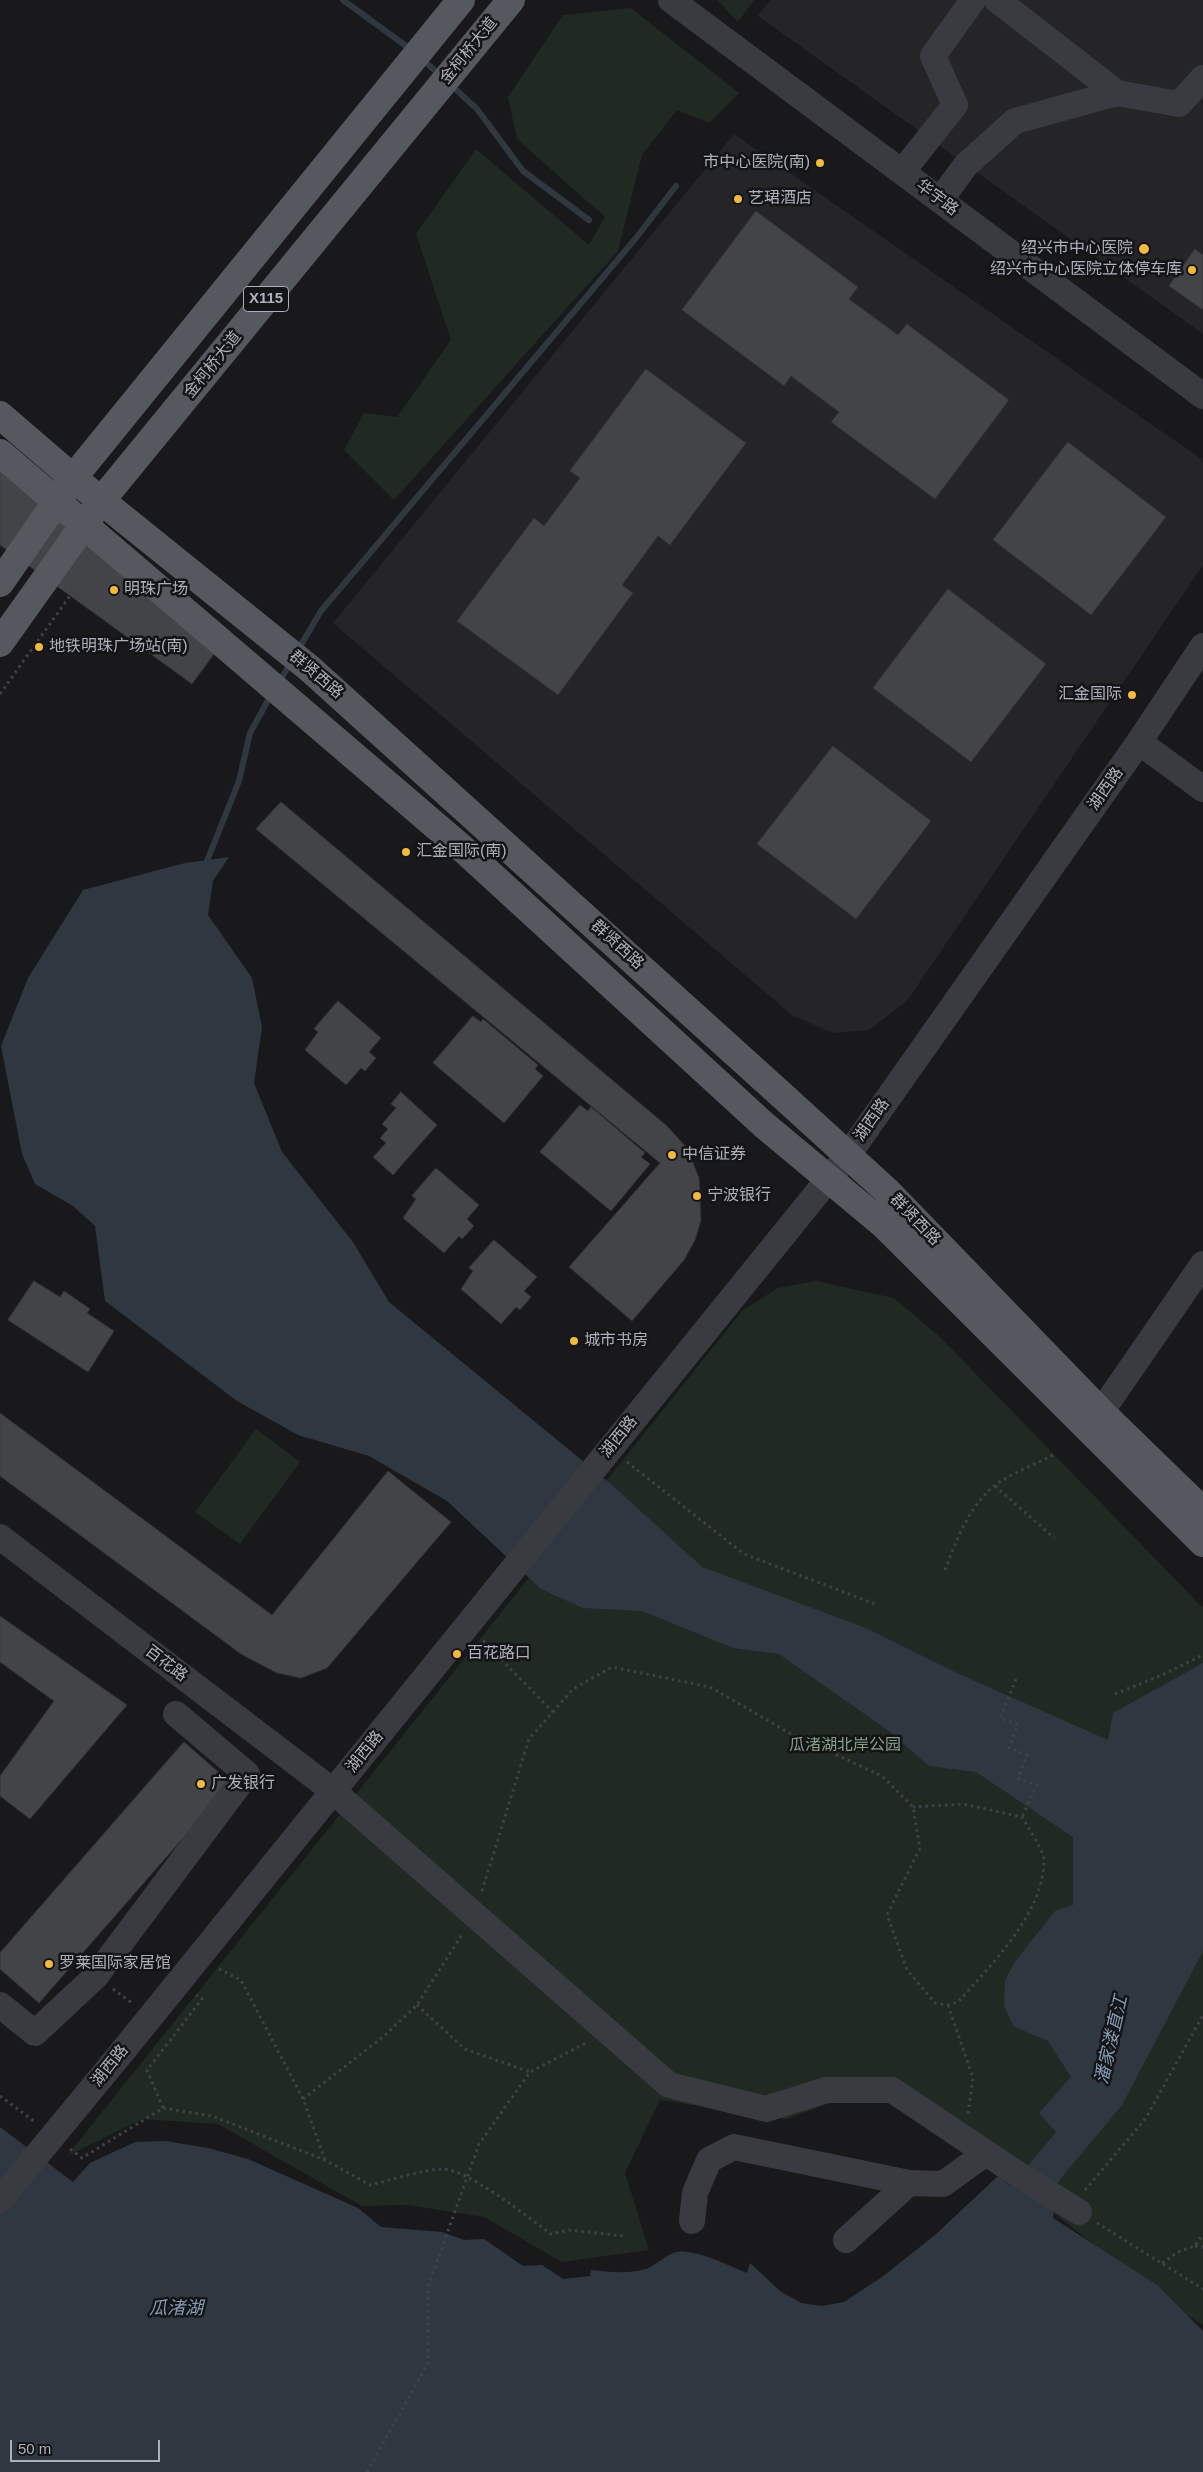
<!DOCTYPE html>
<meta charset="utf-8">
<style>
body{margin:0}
#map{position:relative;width:1203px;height:2472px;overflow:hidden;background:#19191b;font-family:Helvetica,sans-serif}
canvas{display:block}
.scale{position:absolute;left:10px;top:2440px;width:150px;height:22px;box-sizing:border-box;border:2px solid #acb0bb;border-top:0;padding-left:6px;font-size:15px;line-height:18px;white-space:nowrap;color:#acb0bb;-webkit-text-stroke:4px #141416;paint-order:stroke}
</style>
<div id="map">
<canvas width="1203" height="2472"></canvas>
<div class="scale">50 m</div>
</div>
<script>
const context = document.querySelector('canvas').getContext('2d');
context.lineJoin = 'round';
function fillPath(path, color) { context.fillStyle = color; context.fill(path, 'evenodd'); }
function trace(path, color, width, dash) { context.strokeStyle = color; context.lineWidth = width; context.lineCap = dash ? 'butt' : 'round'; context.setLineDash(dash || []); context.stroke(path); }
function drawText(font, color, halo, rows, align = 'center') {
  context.font = font + ' Helvetica,"Noto Sans SC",sans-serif'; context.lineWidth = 5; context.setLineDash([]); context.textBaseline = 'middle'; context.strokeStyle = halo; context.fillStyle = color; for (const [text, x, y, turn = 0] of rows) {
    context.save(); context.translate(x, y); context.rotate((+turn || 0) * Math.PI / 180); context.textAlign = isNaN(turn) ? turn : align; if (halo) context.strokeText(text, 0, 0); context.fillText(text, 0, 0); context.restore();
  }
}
const built = new Path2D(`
 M770 0H1203V334L758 16Z
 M734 134 1200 458 1203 463V565L907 1001 869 1030 832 1033 792 1015 333 623Z`);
const green = new Path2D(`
 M717 0H754L738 22Z
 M631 8 739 93 709 123 677 110 642 155 618 251 394 500 344 450 364 413 397 417 451 340 416 234 476 149 589 245 605 217 517 139 508 97 563 15Z
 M816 1281 894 1298 940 1337 1203 1608V2325L1182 2312 996 2169 888 2095 827 2104 787 2119 660 2100 625 2173 649 2250 562 2262 484 2217 408 2205 362 2206 218 2124 142 2119 67 2156 742 1311 778 1288Z
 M256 1429 300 1462 240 1544 195 1512Z`);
const water = new Path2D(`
 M229 857 213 881 208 915 252 978 262 1027 254 1083 282 1152 353 1242 389 1302 612 1485 702 1567 866 1628 959 1674 1108 1740 1113 1713 1203 1663V1951L1122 2105 1056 2184 1053 2218 1157 2285 1203 2331V2472H0V2127L73 2182 90 2163 135 2142 165 2141 208 2148 248 2159 358 2208 381 2227 442 2232 464 2240 484 2239 523 2266 542 2265 563 2279 590 2276 591 2270C608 2272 629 2274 646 2269 656 2265 666 2255 676 2252 694 2248 730 2266 747 2273L750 2263 780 2291 801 2303 822 2306 844 2302 882 2277 935 2235 998 2176 1011 2186 1056 2132 1039 2113 1071 2077 1048 2041 1013 2026 1004 2005 1005 1981 1014 1963 1055 1911 1073 1905V1837L976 1772 929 1766 889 1731 779 1654 733 1648 642 1611 583 1608 541 1589 447 1501 369 1456 298 1435 237 1401 105 1301 95 1226 73 1206 35 1184 22 1154 1 1046 28 978 83 890 185 863Z`);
const stream = new Path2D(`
 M343 0 413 51
 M422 59 441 76
 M450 84 477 109 523 171 589 220
 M298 650 321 611 636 238 676 186
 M279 682 292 661
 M205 866 239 781 250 733 271 695`);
const building = new Path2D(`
 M756 211 858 287 849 299 898 335 907 324 1009 400 935 499 831 422 839 412 791 376 784 386 682 310Z
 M1195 249 1203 255V310L1169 286Z
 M646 369 746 443 670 545 658 536 622 585 633 593 558 695 457 621 534 518 544 526 580 478 570 471Z
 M1068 442 1166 517 1091 615 993 540Z
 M0 467 228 635 192 684 0 545Z
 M948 589 1046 664 971 762 873 688Z
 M833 746 931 821 856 919 757 844Z
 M281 802 667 1126 687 1148 699 1178 701 1220 695 1240 684 1260 632 1321 569 1267 660 1163 256 829Z
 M338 1001 381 1038 369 1052 376 1058 365 1071 361 1068 346 1085 305 1050 318 1032 314 1029Z
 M473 1016 481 1022 483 1019 538 1065 535 1069 543 1076 504 1123 433 1063Z
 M401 1092 437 1125 393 1175 373 1157 386 1143 380 1138 388 1129 382 1124 396 1108 391 1104Z
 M580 1105 588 1111 591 1107 645 1153 641 1157 650 1164 611 1211 540 1152Z
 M436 1168 479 1205 467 1219 474 1226 462 1239 459 1236 444 1253 403 1218 416 1199 412 1196Z
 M494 1240 537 1277 524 1291 531 1297 520 1310 516 1307 501 1324 461 1289 473 1271 469 1268Z
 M34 1281 60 1297 64 1291 90 1309 87 1313 114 1331 88 1372 8 1320Z
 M0 1413 272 1615 388 1471 451 1522 327 1668 301 1678 277 1673 241 1654 0 1476Z
 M0 1616 127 1705 30 1819 0 1796V1776L54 1701 0 1662Z
 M184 1742 231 1783 39 2003 0 1969V1953Z`);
const path = new Path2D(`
 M0 694 89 569 88 561
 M627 1462 744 1554 875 1604
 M995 1486 1054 1538
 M945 1570C957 1539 968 1508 994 1486 1009 1474 1036 1464 1053 1455
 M483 1641 553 1712
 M1016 1679 1000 1718 1018 1725 1009 1748 1027 1755 1018 1778 1037 1785 1022 1817
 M1115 1694 1162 1675 1203 1655
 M482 1891 529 1739 573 1689 612 1667 710 1687 791 1734 882 1776 913 1807 920 1848 887 1915 907 1970 935 2003 948 2005 958 2002C991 1965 1043 1914 1044 1861 1045 1852 1027 1826 1022 1817L963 1804 913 1807
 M219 1969 241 1980 303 2099 325 2160
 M113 1989 132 2003
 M417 2005 465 2049 530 2072
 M948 2005 973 2078 968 2115
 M0 2096 35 2122
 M303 2099 384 2036 417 2005 463 1933
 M163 2108 147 2070 202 1999 196 1995
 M70 2149 82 2158 163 2108 212 2116 325 2160 370 2185C387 2181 426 2169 442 2169 468 2169 529 2218 551 2234L569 2230 624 2236
 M1085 2190 1146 2118 1203 2015
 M1097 2223 1203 2289
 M1195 2246 1203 2247
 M1162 2263 1178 2252 1195 2246 1203 2234
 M367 2472 428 2363V2287L479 2144 530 2072 586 2043`);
const minor = new Path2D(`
 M671 0 1203 396
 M997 0 1117 93
 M902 172 955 105 933 56 973 0
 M940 200 966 165 1015 121 1117 93 1179 104 1203 78
 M1139 742 1203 789
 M1101 1412 1203 1264
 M0 1537 333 1791 669 2085 766 2109 826 2090H892L1016 2173 1079 2212
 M0 2005 35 2033 96 1976 247 1774 176 1714
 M122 2052 848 1155 1139 742 1203 646
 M692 2221 695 2193 709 2160 734 2147 909 2183 943 2184 986 2153
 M846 2240 909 2183`);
const major = new Path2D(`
 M0 415 73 478 309 668 786 1099 887 1191 1101 1412 1203 1511
 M0 453 464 850 764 1125 884 1225 1203 1543
 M0 583 73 478 461 0
 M0 643 101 501 511 0`);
const minorBridge = new Path2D(`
 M0 2200 122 2052`);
const markers = [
 [820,163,5,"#f1ba3c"],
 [738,199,5,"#f1ba3c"],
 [1144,249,6,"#f1ba3c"],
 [1192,270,5,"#f1ba3c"],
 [114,590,5,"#f1ba3c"],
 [39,647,5,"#f1ba3c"],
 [1132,695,5,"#f1ba3c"],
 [406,852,5,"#f1ba3c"],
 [672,1155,5,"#f1ba3c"],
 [697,1196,5,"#f1ba3c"],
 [574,1341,5,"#f1ba3c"],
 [457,1654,5,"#f1ba3c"],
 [201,1784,5,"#f1ba3c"],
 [49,1964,5,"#f1ba3c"]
];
const shields = [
 [266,299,45]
];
const shieldNames = [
 ["X115",266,299]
];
const streetNames = [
 ["金柯桥大道",469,51,-51],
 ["华宇路",937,198,37],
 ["金柯桥大道",213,365,-51],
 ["群贤西路",316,675,40],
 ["湖西路",1106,789,-55],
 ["群贤西路",617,945,42],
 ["湖西路",872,1120,-55],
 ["群贤西路",915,1220,46],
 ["湖西路",619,1437,-51],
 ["百花路",166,1664,37],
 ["湖西路",365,1752,-51],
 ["湖西路",110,2066,-51]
];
const poiNames = [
 ["市中心医院(南)",810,163,"right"],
 ["艺珺酒店",748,199],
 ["绍兴市中心医院",1133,249,"right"],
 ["绍兴市中心医院立体停车库",1182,270,"right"],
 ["明珠广场",124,590],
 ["地铁明珠广场站(南)",49,647],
 ["汇金国际",1122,695,"right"],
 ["汇金国际(南)",416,852],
 ["中信证券",682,1155],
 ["宁波银行",707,1196],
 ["城市书房",584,1341],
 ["百花路口",467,1654],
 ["广发银行",211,1784],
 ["罗莱国际家居馆",59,1964]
];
const parkNames = [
 ["瓜渚湖北岸公园",845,1746]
];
const waterNames = [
 ["潘家溇直江",1112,2040,-77],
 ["瓜渚湖",176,2309]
];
fillPath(built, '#252528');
fillPath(green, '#212a22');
fillPath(water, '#2f3840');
trace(stream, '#2f3840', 6);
fillPath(building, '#434448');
trace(building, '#333337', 1);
trace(path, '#404247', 3, [2.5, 4]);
trace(minor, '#3a3b40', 26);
trace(major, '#56585f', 28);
trace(minorBridge, '#3a3b40', 26);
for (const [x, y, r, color] of markers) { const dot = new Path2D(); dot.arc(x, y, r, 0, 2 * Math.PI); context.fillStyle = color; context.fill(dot); trace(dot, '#141416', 2); }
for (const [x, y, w] of shields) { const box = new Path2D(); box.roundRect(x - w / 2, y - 12.5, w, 25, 4); context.fillStyle = '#141416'; context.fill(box); trace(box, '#acb0bb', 1); }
drawText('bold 15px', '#acb0bb', null, shieldNames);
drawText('16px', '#acb0bb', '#141416', streetNames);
drawText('16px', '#acb0bb', '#141416', poiNames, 'left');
drawText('16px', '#83a586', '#141416', parkNames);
drawText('italic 18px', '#849cb5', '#141416', waterNames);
</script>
